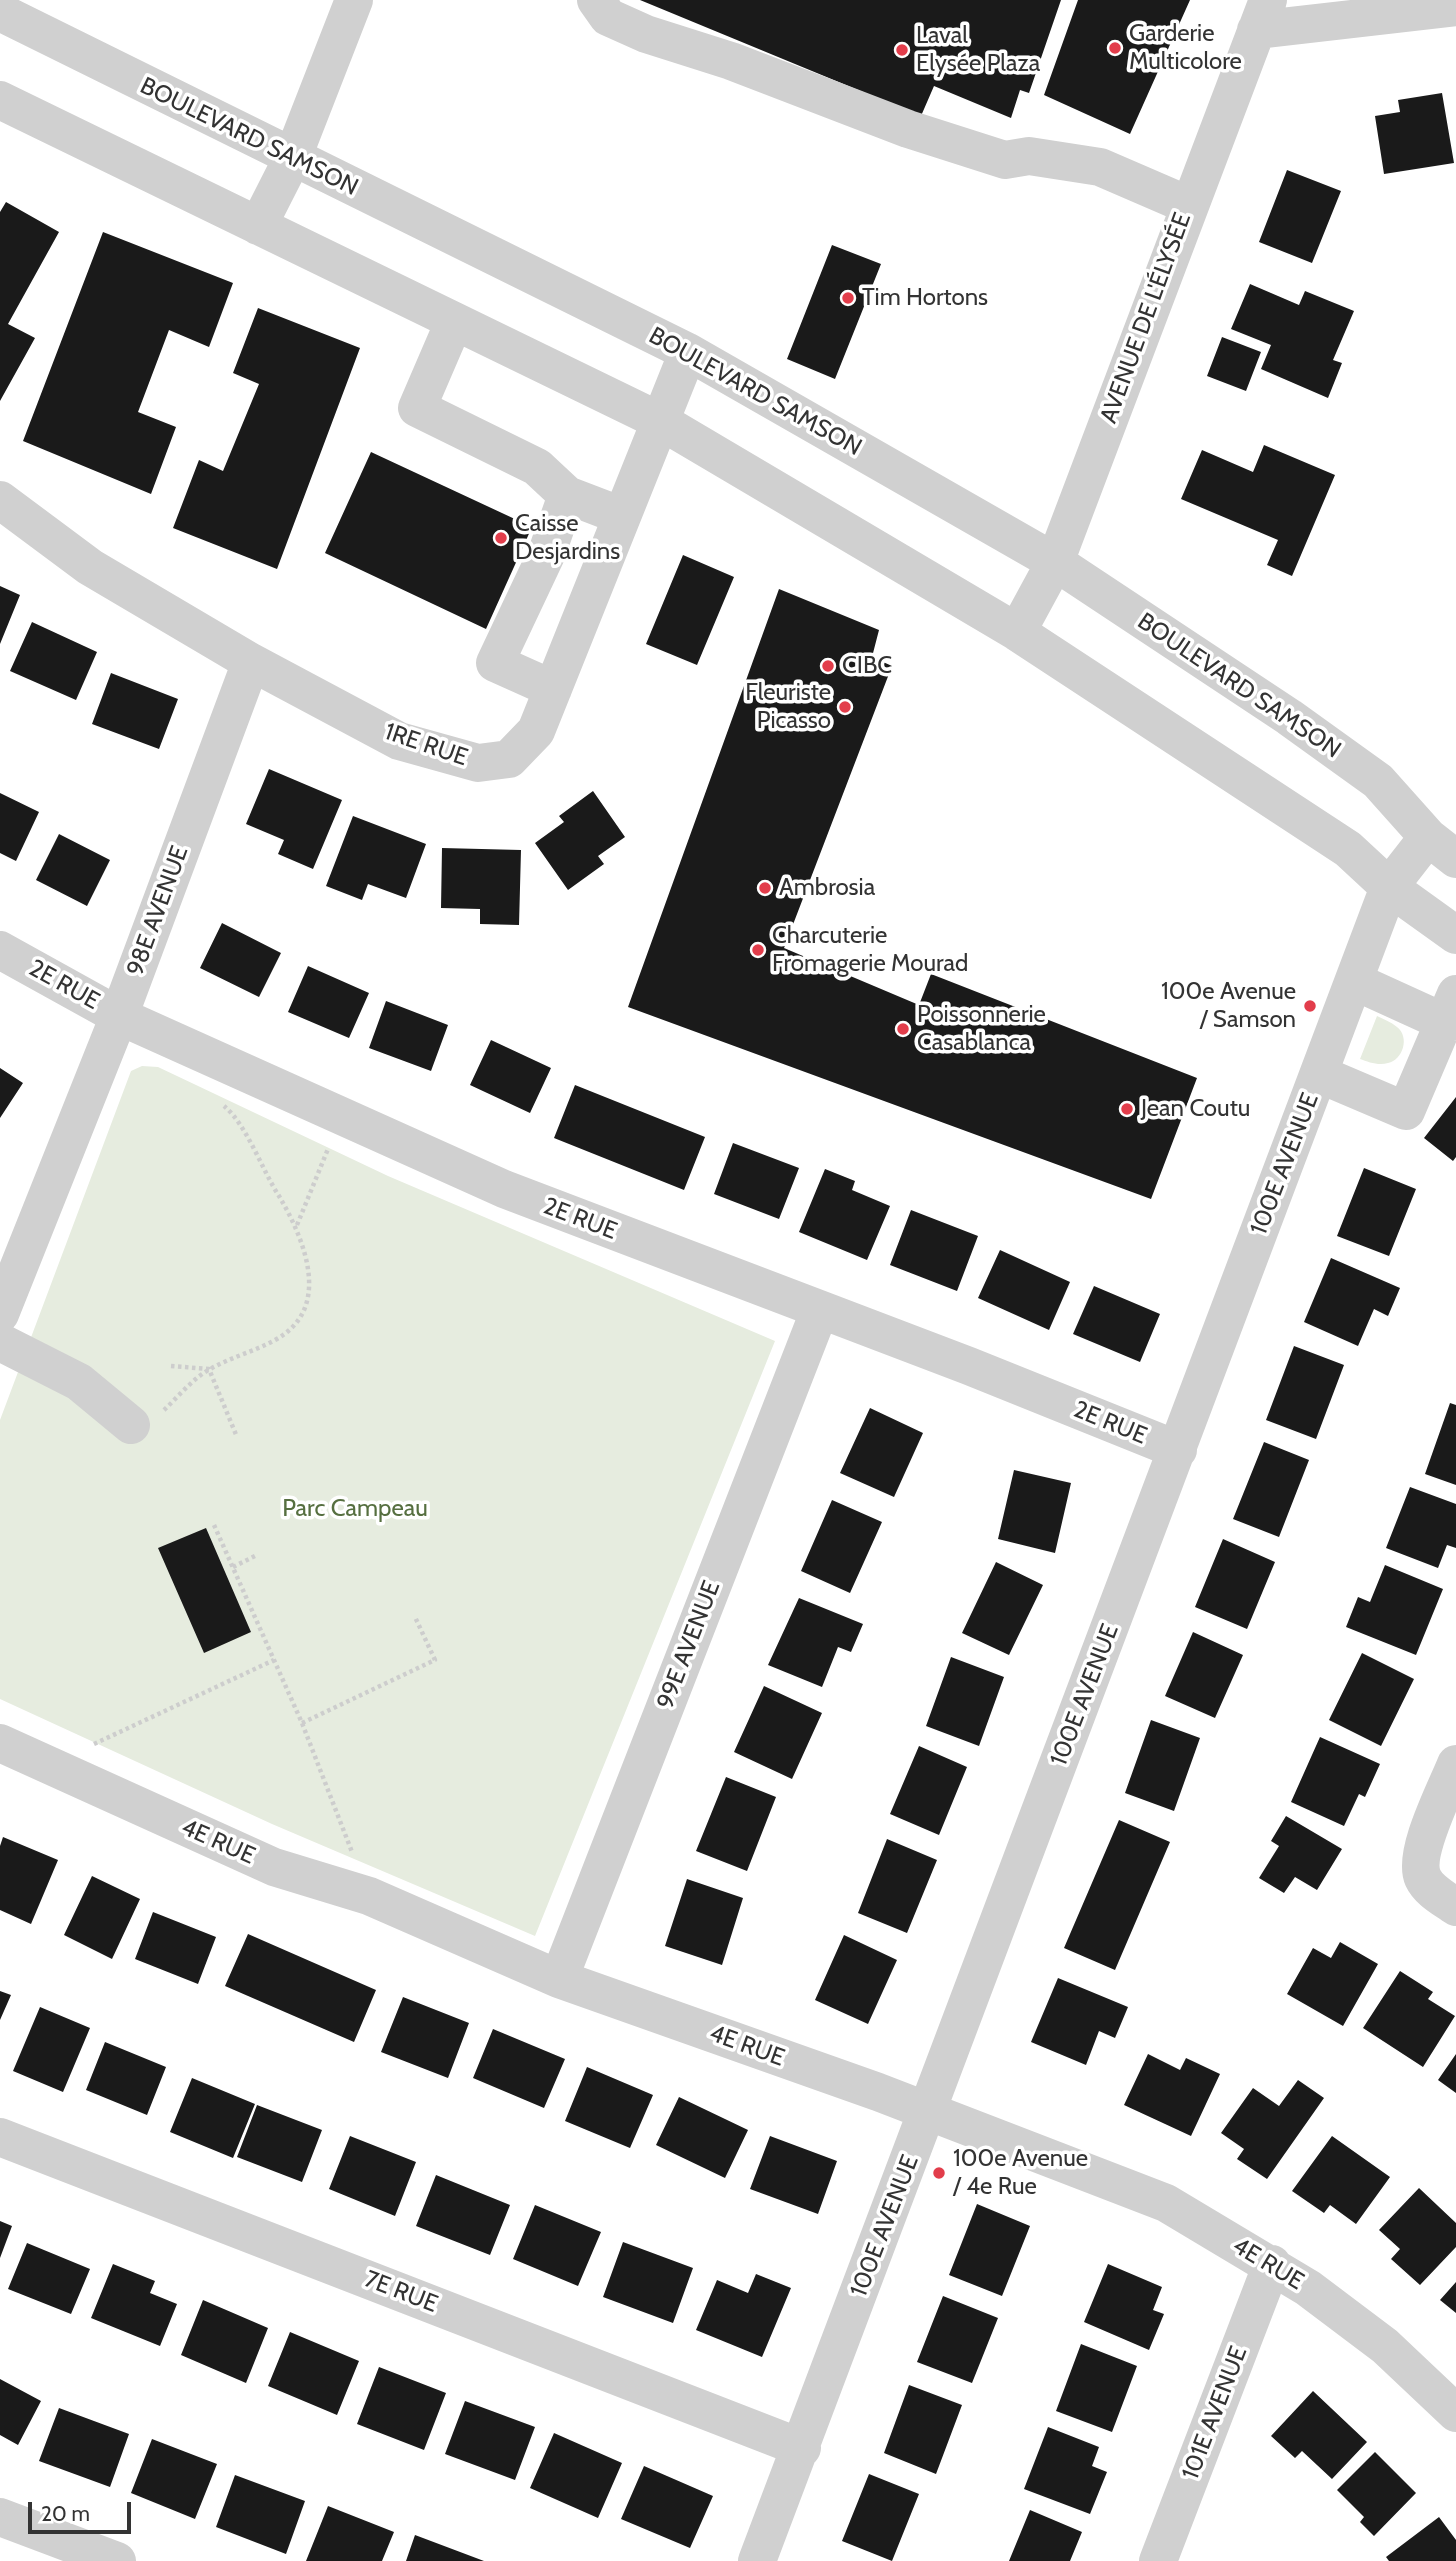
<!DOCTYPE html>
<meta charset="utf-8">
<style>
body{margin:0}
#map{position:relative;width:1456px;height:2561px;overflow:hidden;background:#fff;font-family:Cabin,sans-serif}
canvas{display:block}
.scale{position:absolute;left:28px;top:2502px;width:103px;height:32px;box-sizing:border-box;border:4px solid #333;border-top:0;padding-left:9px;font-size:21px;line-height:24px;white-space:nowrap;color:#333;-webkit-text-stroke:5px #fff;paint-order:stroke}
</style>
<div id="map">
<canvas width="1456" height="2561"></canvas>
<div class="scale">20 m</div>
</div>
<script>
const context = document.querySelector('canvas').getContext('2d');
context.lineJoin = 'round';
function fillPath(path, color) { context.fillStyle = color; context.fill(path, 'evenodd'); }
function trace(path, color, width, dash) { context.strokeStyle = color; context.lineWidth = width; context.lineCap = dash ? 'butt' : 'round'; context.setLineDash(dash || []); context.stroke(path); }
function drawText(font, color, halo, rows, align = 'center') {
  context.font = font + ' Cabin,sans-serif'; context.lineWidth = 7; context.setLineDash([]); context.textBaseline = 'middle'; context.strokeStyle = halo; context.fillStyle = color; for (const [text, x, y, turn = 0] of rows) {
    context.save(); context.translate(x, y); context.rotate((+turn || 0) * Math.PI / 180); context.textAlign = isNaN(turn) ? turn : align; if (halo) context.strokeText(text, 0, 0); context.fillText(text, 0, 0); context.restore();
  }
}
const green = new Path2D(`
 M1377 1016C1383 1019 1391 1022 1397 1027 1410 1037 1403 1060 1388 1063 1379 1066 1368 1062 1360 1059Z
 M142 1066 158 1067 388 1176 775 1341 535 1936 272 1824 0 1699V1420L131 1071Z`);
const building = new Path2D(`
 M640 0H1061L1029 93 1020 90 1011 118 934 86 921 116Z
 M1078 0H1190L1130 134 1044 95Z
 M1442 93 1454 163 1384 174 1375 116 1400 112 1398 100Z
 M1287 170 1341 191 1312 263 1259 242Z
 M6 202 59 232 8 324 35 338 0 401V212Z
 M103 232 233 283 209 347 169 330 138 412 176 427 151 494 23 441Z
 M832 245 881 264 835 379 787 359Z
 M1250 284 1299 305 1305 291 1354 311 1333 360 1342 363 1328 398 1261 369 1271 345 1231 329Z
 M258 308 360 348 277 569 173 528 199 460 223 471 259 384 233 373Z
 M1222 337 1261 352 1246 391 1207 376Z
 M1264 445 1335 475 1292 576 1267 565 1278 540 1181 499 1202 450 1253 472Z
 M371 452 532 527 486 629 325 553Z
 M683 555 734 577 697 665 646 644Z
 M0 586 20 595 0 644Z
 M779 589 879 630 872 657 892 666 784 948 919 1005 931 974 1197 1078 1151 1199 628 1007Z
 M32 622 97 652 76 700 10 671Z
 M111 673 178 699 159 749 92 724Z
 M269 769 342 800 313 869 278 854 284 840 246 824Z
 M593 791 625 837 598 856 604 864 568 890 535 843 564 822 559 816Z
 M0 793 39 812 16 861 0 853Z
 M353 816 426 844 406 898 368 884 362 900 326 886Z
 M59 834 110 860 87 906 36 880Z
 M442 848 521 850 519 925 480 924V909L441 908Z
 M222 923 281 953 259 997 200 968Z
 M308 966 369 993 349 1038 288 1012Z
 M386 1001 448 1025 431 1071 369 1048Z
 M491 1040 551 1068 530 1113 470 1085Z
 M0 1068 23 1083 0 1118Z
 M575 1085 705 1137 684 1190 554 1138Z
 M1456 1097V1157L1453 1161 1424 1138Z
 M733 1143 799 1168 779 1219 714 1194Z
 M1364 1168 1416 1189 1389 1256 1337 1236Z
 M825 1169 855 1181 852 1190 890 1206 867 1260 799 1232Z
 M911 1210 978 1236 957 1291 890 1265Z
 M1000 1250 1070 1282 1049 1330 978 1298Z
 M1331 1258 1400 1288 1388 1316 1374 1309 1358 1346 1304 1322Z
 M1094 1286 1160 1314 1140 1362 1073 1334Z
 M1294 1346 1344 1365 1316 1439 1266 1420Z
 M1450 1403 1456 1405V1485L1425 1474Z
 M870 1408 923 1433 894 1497 840 1473Z
 M1264 1442 1309 1460 1279 1537 1233 1519Z
 M1014 1470 1071 1483 1055 1553 998 1539Z
 M1410 1487 1456 1504V1548L1447 1545 1438 1568 1386 1548Z
 M832 1500 882 1522 850 1593 801 1571Z
 M206 1528 251 1632 204 1653 158 1548Z
 M1223 1539 1275 1562 1247 1629 1195 1607Z
 M996 1562 1043 1585 1009 1655 962 1633Z
 M1385 1565 1443 1589 1416 1655 1346 1627 1358 1597 1370 1602Z
 M799 1598 863 1624 851 1652 838 1647 822 1687 768 1665Z
 M1193 1632 1243 1655 1215 1718 1165 1696Z
 M1362 1653 1414 1679 1381 1746 1329 1720Z
 M951 1657 1004 1677 979 1746 926 1726Z
 M764 1686 822 1713 792 1779 734 1752Z
 M1151 1720 1200 1738 1174 1811 1125 1793Z
 M1320 1737 1380 1764 1365 1797 1359 1794 1344 1826 1291 1802Z
 M919 1746 967 1767 939 1835 890 1814Z
 M726 1777 776 1797 747 1871 696 1851Z
 M1286 1816 1342 1849 1317 1890 1295 1877 1284 1893 1259 1878 1279 1846 1271 1841Z
 M1119 1820 1170 1842 1115 1970 1064 1948Z
 M3 1837 58 1860 31 1924 0 1910V1846Z
 M887 1839 937 1860 907 1933 858 1913Z
 M92 1876 140 1899 112 1959 64 1935Z
 M687 1879 743 1898 722 1965 665 1946Z
 M153 1912 216 1937 198 1984 135 1959Z
 M248 1934 376 1990 354 2042 225 1986Z
 M844 1935 897 1960 868 2024 815 2000Z
 M1340 1942 1378 1964 1343 2026 1287 1994 1313 1948 1331 1958Z
 M1400 1971 1433 1992 1428 1999 1455 2016 1423 2067 1363 2028Z
 M1058 1978 1128 2007 1115 2038 1099 2031 1086 2065 1031 2042Z
 M0 1991 11 1995 0 2020Z
 M403 1997 469 2023 448 2078 381 2052Z
 M40 2007 90 2028 63 2092 13 2071Z
 M493 2029 565 2059 544 2108 473 2078Z
 M105 2042 166 2067 147 2115 86 2090Z
 M1148 2054 1180 2070 1186 2058 1220 2074 1191 2136 1124 2105Z
 M1456 2054V2093L1438 2080Z
 M587 2067 653 2095 630 2148 565 2121Z
 M192 2078 255 2104 233 2158 170 2132Z
 M1298 2080 1324 2098 1267 2179 1237 2159 1244 2149 1221 2133 1253 2088 1279 2106Z
 M679 2097 748 2130 725 2178 656 2145Z
 M257 2105 322 2130 302 2182 237 2157Z
 M350 2136 416 2162 395 2216 329 2189Z
 M770 2136 837 2161 818 2214 750 2189Z
 M1332 2136 1390 2177 1356 2224 1330 2205 1324 2213 1292 2191Z
 M436 2175 510 2205 490 2255 416 2226Z
 M1419 2188 1456 2223V2247L1420 2285 1391 2259 1400 2249 1379 2230Z
 M977 2204 1030 2226 1002 2296 949 2275Z
 M535 2205 601 2232 578 2286 513 2259Z
 M0 2221 12 2226 0 2258Z
 M623 2242 693 2268 673 2323 603 2297Z
 M27 2243 90 2269 71 2314 8 2289Z
 M113 2264 155 2281 150 2293 177 2304 160 2346 91 2318Z
 M1108 2264 1162 2287 1153 2310 1164 2314 1149 2350 1084 2322Z
 M756 2274 791 2288 762 2357 696 2330 717 2280 748 2293Z
 M1456 2282V2313L1440 2300Z
 M943 2296 998 2318 972 2383 917 2362Z
 M203 2300 268 2328 246 2383 181 2355Z
 M290 2332 359 2361 337 2415 268 2386Z
 M1081 2344 1137 2366 1112 2432 1056 2411Z
 M379 2367 446 2393 424 2450 357 2424Z
 M0 2379 41 2401 18 2445 0 2435Z
 M909 2385 962 2405 936 2474 884 2453Z
 M1313 2391 1367 2442 1332 2479 1302 2451 1295 2458 1271 2436Z
 M465 2401 535 2427 515 2480 445 2454Z
 M59 2408 129 2434 110 2487 39 2461Z
 M1048 2427 1099 2447 1092 2466 1107 2472 1090 2514 1024 2489Z
 M554 2433 622 2463 598 2518 530 2488Z
 M152 2439 217 2464 195 2519 131 2493Z
 M1375 2452 1416 2493 1374 2536 1360 2522 1364 2517 1337 2490Z
 M644 2466 713 2496 690 2548 621 2519Z
 M869 2474 919 2494 892 2561 842 2541Z
 M235 2475 305 2501 286 2554 216 2527Z
 M328 2506 394 2532 382 2561H306Z
 M1030 2510 1082 2532 1070 2561H1009Z
 M1439 2517 1456 2540V2561H1389L1386 2557Z
 M415 2535 484 2561H406Z`);
const path = new Path2D(`
 M297 1225 328 1149
 M171 1366 209 1369 237 1437
 M164 1410C179 1396 194 1377 212 1368 232 1357 255 1351 275 1340 333 1309 305 1240 279 1196 262 1170 247 1125 224 1106
 M214 1525 302 1723 352 1852
 M233 1567 257 1555
 M302 1723 435 1660 415 1617
 M94 1744 274 1660`);
const minor = new Path2D(`
 M596 0 608 17 646 34 731 61 908 129 1005 160 1029 156 1100 167 1188 205
 M0 12 688 352 1055 562 1289 717 1378 781 1428 837 1456 859
 M1256 30 1456 7
 M0 100 660 421 1017 632 1348 849 1389 887 1456 935
 M258 226 292 159 354 0
 M454 322 417 408 537 467 567 495 622 516
 M0 500 90 567 251 662 399 741 478 763 509 759 536 731 688 352
 M1017 632 1055 562 1268 0
 M553 689 495 663 546 555 567 495
 M0 950 119 1016 504 1189 969 1366 1178 1450
 M1354 981 1444 1022 1456 1021
 M1319 1074 1406 1111 1456 994
 M0 1314 119 1016 251 662
 M0 1342 79 1382 131 1425
 M0 1743 274 1867 369 1896 559 1979 878 2092 1166 2203 1308 2288 1385 2346 1456 2413
 M1456 1764C1446 1789 1412 1854 1423 1878 1429 1891 1445 1899 1456 1907
 M559 1979 819 1312
 M0 2137 802 2448
 M0 2517 117 2561
 M757 2561 1389 887 1428 837
 M1158 2561 1272 2264`);
const markers = [
 [1115,48,7,"#e23d4b"],
 [902,50,7,"#e23d4b"],
 [848,298,7,"#e23d4b"],
 [501,538,7,"#e23d4b"],
 [828,666,7,"#e23d4b"],
 [845,707,7,"#e23d4b"],
 [765,888,7,"#e23d4b"],
 [758,950,7,"#e23d4b"],
 [1310,1006,7,"#e23d4b"],
 [903,1029,7,"#e23d4b"],
 [1127,1109,7,"#e23d4b"],
 [939,2173,7,"#e23d4b"]
];
const poiNames = [
 ["Garderie",1129,34],
 ["Multicolore",1129,62],
 ["Laval",916,36],
 ["Elysée Plaza",916,64],
 ["Tim Hortons",862,298],
 ["Caisse",515,524],
 ["Desjardins",515,552],
 ["CIBC",842,666],
 ["Fleuriste",831,693,"right"],
 ["Picasso",831,721,"right"],
 ["Ambrosia",779,888],
 ["Charcuterie",772,936],
 ["Fromagerie Mourad",772,964],
 ["100e Avenue",1296,992,"right"],
 ["/ Samson",1296,1020,"right"],
 ["Poissonnerie",917,1015],
 ["Casablanca",917,1043],
 ["Jean Coutu",1141,1109],
 ["100e Avenue",953,2159],
 ["/ 4e Rue",953,2187]
];
const streetNames = [
 ["BOULEVARD SAMSON",249,137,26],
 ["AVENUE DE L'ÉLYSÉE",1146,318,-70],
 ["BOULEVARD SAMSON",755,392,29],
 ["BOULEVARD SAMSON",1239,686,34],
 ["1RE RUE",426,745,19],
 ["98E AVENUE",158,911,-70],
 ["2E RUE",64,985,29],
 ["100E AVENUE",1285,1164,-69],
 ["2E RUE",580,1219,21],
 ["2E RUE",1110,1423,22],
 ["99E AVENUE",689,1645,-69],
 ["100E AVENUE",1085,1695,-69],
 ["4E RUE",218,1842,24],
 ["4E RUE",747,2046,20],
 ["100E AVENUE",885,2226,-69],
 ["4E RUE",1268,2264,31],
 ["7E RUE",401,2292,21],
 ["101E AVENUE",1215,2413,-69]
];
const parkNames = [
 ["Parc Campeau",355,1509]
];
fillPath(green, '#e6ecdf');
fillPath(building, '#1a1a1a');
trace(path, '#cdcdcd', 4.5, [3.5, 3.5]);
trace(minor, '#d0d0d0', 38);
for (const [x, y, r, color] of markers) { const dot = new Path2D(); dot.arc(x, y, r, 0, 2 * Math.PI); context.fillStyle = color; context.fill(dot); trace(dot, '#fff', 2.5); }
drawText('24px', '#333', '#fff', poiNames, 'left');
drawText('24px', '#333', '#fff', streetNames);
drawText('24px', '#566f40', '#fff', parkNames);
</script>
